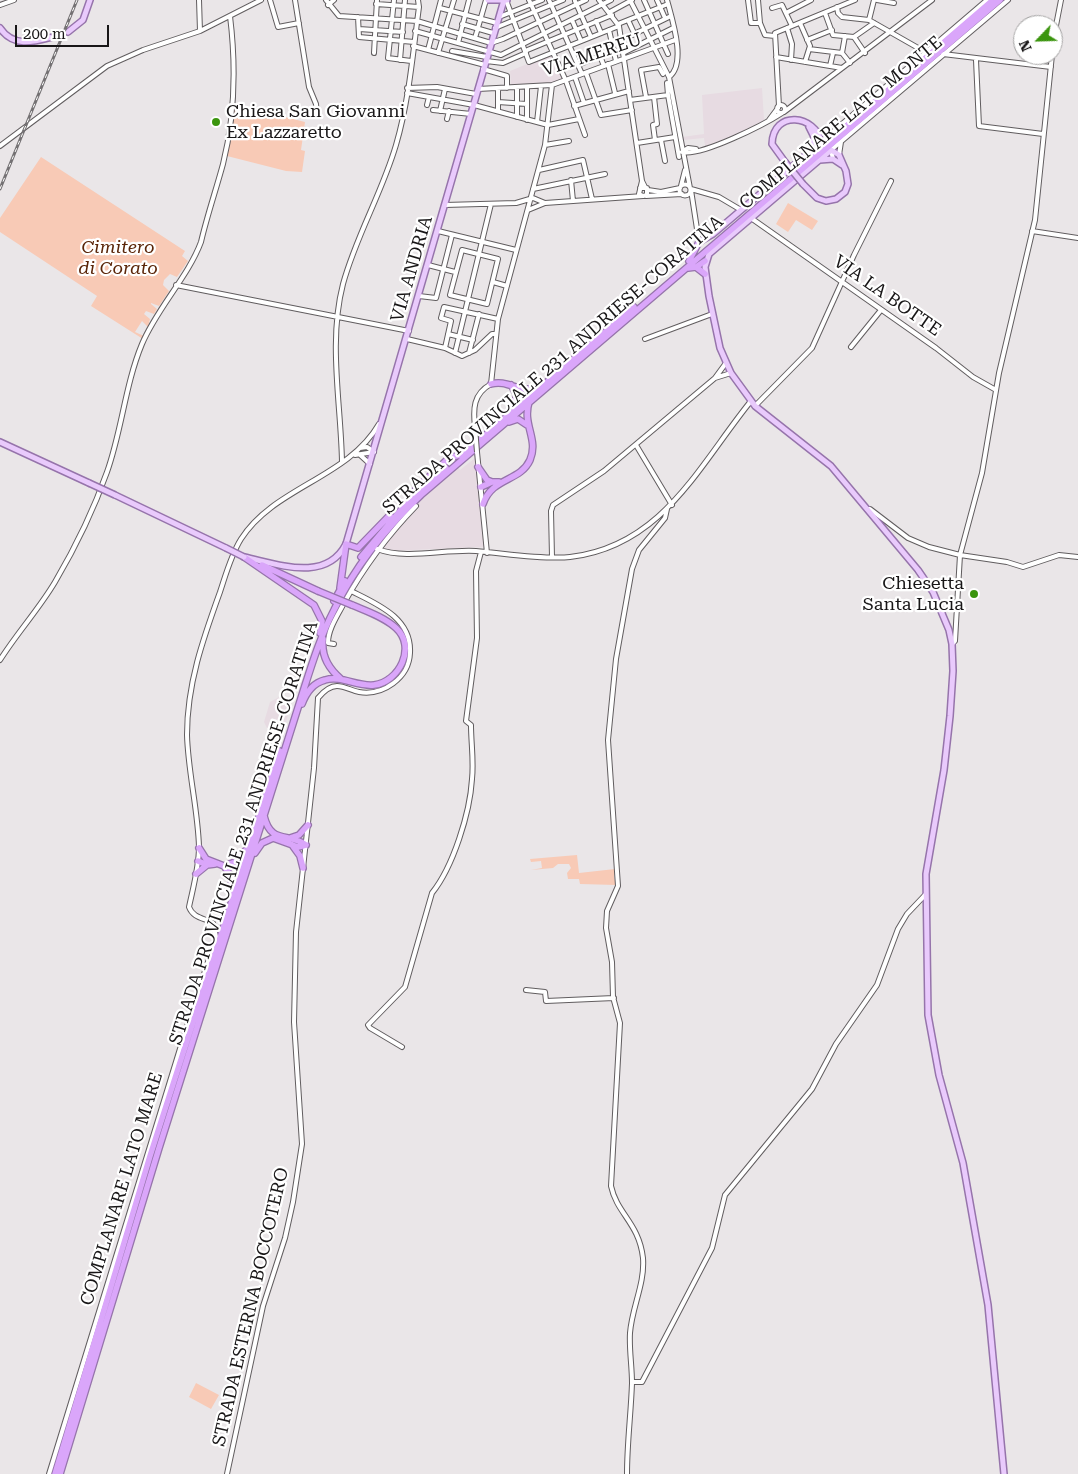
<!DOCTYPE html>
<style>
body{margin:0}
#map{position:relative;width:1078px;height:1474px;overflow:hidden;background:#eae6e8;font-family:"Roboto Serif",serif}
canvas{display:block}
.north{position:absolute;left:1013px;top:15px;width:50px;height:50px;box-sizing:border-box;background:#fff;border:1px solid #a3a2a2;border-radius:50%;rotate:246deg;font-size:14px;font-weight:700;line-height:20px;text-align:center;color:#181617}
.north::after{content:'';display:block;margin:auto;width:18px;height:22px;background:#3b950e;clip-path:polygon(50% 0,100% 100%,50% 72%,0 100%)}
.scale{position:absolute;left:15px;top:25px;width:94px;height:22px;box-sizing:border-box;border:2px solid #181617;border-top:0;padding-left:6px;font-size:15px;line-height:18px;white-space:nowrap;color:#181617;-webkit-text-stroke:4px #fff;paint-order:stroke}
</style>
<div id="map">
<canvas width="1078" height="1474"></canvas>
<div class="north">N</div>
<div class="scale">200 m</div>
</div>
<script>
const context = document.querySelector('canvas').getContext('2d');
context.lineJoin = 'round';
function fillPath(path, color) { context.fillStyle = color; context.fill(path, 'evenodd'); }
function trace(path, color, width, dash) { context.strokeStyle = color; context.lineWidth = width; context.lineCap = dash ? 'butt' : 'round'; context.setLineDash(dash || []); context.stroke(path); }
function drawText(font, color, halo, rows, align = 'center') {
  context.font = font + ' "Roboto Serif",serif'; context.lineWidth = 4.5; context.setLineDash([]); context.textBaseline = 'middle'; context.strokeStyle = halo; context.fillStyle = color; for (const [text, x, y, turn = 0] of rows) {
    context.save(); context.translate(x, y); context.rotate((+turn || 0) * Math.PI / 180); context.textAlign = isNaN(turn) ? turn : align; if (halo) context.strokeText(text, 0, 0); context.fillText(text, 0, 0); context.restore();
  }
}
const built = new Path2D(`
 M552 54 563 79 551 84 511 86 510 71Z
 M762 88 764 120 735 136 705 146 704 138 683 140 682 137 704 134 702 95Z
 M475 458 485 543 483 547 388 551 384 549 385 543 419 506 417 503 458 467 460 470Z
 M281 696 292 699 285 726 267 728 264 722 270 702Z`);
const green = new Path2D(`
 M234 104 305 122 301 150 305 151 302 172 286 171 227 156Z
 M41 157 185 251 182 256 188 261 177 277 170 274 164 280 163 285 169 291 159 306 151 303V304L157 309 154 314 146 311 144 314 150 319 148 327 142 321 135 332 144 336 143 339 91 306 97 296 0 232V218Z
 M788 203 818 221 812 230 796 220 788 232 776 224Z
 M577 855 579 873 615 869 614 877 616 885 580 884 579 879H568L567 873 571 868 569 864H558L553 868 531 870 542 868 541 861 531 862 530 859Z
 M196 1383 219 1395 211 1409 189 1397Z`);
const majorTunnel = new Path2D(`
 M56 36 68 32`);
const minor = new Path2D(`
 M199 0 200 31
 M270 0 278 27 299 23
 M295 0 309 87 316 104 317 114
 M326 0 339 16 417 21 491 43 503 39 586 0
 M394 0 388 58 411 61
 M506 0 529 62 619 26
 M529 0 566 81 585 135
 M549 0 582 74
 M599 0 619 26 642 181 645 187
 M630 0 669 77 690 188
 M644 0 668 54
 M657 0 665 18
 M667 0C672 19 687 64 669 77
 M748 0 751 23H760
 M758 0 760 23 765 35 775 36
 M877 0 894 3
 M575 1 591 37
 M376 4 419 7
 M0 5 14 0
 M328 5 334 0
 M837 7 838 13 842 17 869 20 927 53
 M440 8 497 23
 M772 8 782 5 792 26
 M610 12 632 0
 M786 13 811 0
 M825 13 833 35 854 37 874 23
 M358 17 359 37 414 42
 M499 17 542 0
 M572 20 581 41
 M628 20 634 33
 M869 20 874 0
 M596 21 601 33
 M800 23 810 46 805 62
 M462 24 493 33
 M618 24 668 4
 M495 28 563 0
 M787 28 792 44 791 60
 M359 29 403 32
 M609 30 616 61
 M415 31 501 55 611 0
 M845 36 842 53 850 63
 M854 37 865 53
 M475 38 486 0
 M622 40 671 16
 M807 40 832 30
 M1053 41 1061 0
 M458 43 469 0
 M413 46 485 65
 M809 49 842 53
 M428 50 441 0
 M452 51 487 57
 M525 51 612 15
 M374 53 377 0
 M438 53 454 0
 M623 53 673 28
 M943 54 1051 67
 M600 56 614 50
 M776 57 842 68
 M400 60 405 0
 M976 60 979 126 1043 134
 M486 61 503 63 526 53
 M608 64 615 93
 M578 65 600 56 604 66
 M830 66 833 53
 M483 69 507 76V88
 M586 73 601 115 632 110
 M575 77 584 103
 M407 88 437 87 476 94
 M478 89 552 85 675 40
 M407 93 474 105 548 125 579 119
 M668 95 679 157
 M646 97 641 70 659 67 663 74
 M654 97 657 124 653 125 655 140
 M630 100 668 95 667 83
 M498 102 527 104
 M427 105 429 97
 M777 109a4 4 0 1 1 8 0a4 4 0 1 1-8 0Z
 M574 106 629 91
 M779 106 775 33 855 0
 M433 110 471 114
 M440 111 445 89
 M498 111V89
 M784 112 932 0
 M517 117V88
 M447 119 449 111
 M527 120V87
 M769 120 778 108
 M537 122 541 86
 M817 131 831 132
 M814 137 821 142 987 0
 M661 140 665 161
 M637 143 675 137
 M545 145 569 141
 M0 146 107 66 143 50 200 31 261 0
 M682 152C701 157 765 124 782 113
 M682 152 688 148 696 149
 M839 155 841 142
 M833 159 831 150 1008 0
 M539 170 583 160 592 199
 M571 180 573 201
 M679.5 190a5.5 5.5 0 1 1 11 0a5.5 5.5 0 1 1-11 0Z
 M681 186 685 170
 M640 188H647V195L643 196 639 194 642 181
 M533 189 605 174
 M691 189 719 197 741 210
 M648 190 661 192 680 188
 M691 190 699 242H701
 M646 196 682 194
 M445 205 516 203 533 198 545 203
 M528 210 545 203 643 196
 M751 218 936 348 973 377 996 390
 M438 231 516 250
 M1032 231 1078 238
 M462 250 498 259 487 304 450 295Z
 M428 265 455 272
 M493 282 507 286
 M176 285 409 331
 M419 296 436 298 452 235
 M448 334 473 340
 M407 339 445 348 462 356 475 350 492 334H496
 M645 339 712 314
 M851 347 881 310
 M445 348 451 321 441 318 444 307 498 319
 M455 353 491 204
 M469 353 479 314
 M715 378 731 373
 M755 406 812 348 854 255 891 181
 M475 427C473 409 473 394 491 384L498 319 545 145 552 85
 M636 445 672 505
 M360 448 367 447 374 452
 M477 452 487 553
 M359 454 370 464
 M355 455 374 452
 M342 462C341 404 328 342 343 284 356 236 382 193 396 145 409 101 413 52 419 7L418 0
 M867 509H870L908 538 929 547 960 555 1007 562 1023 567 1059 555 1078 557
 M377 549C407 560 444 549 476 551 503 553 544 560 570 557 663 546 699 465 751 401
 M552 557 551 511 553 505 604 471 715 378 726 363
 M334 644 328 643C328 629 338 615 344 603 364 567 387 536 416 506
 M952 644 955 641 960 555 982 473 999 373 1035 220 1052 55
 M0 660C17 633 39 609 55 582 75 548 94 509 107 472 122 430 125 385 142 344 157 308 188 277 201 242 207 216 216 190 223 164 235 116 236 65 230 16
 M526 990 545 992 546 1001 614 998
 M402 1047 370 1028 368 1025 405 987 432 893C453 867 470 813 472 779 474 761 471 743 471 725L466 721 477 638 476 571 481 552
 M632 1382H642L712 1248 725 1195 812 1089 836 1044 877 985 898 929 907 914 926 894
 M49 1474 183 1039 216 937 213 923C204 918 193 918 189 907 193 888 199 867 199 847 198 810 188 772 187 735 187 684 203 639 220 592 226 574 231 555 241 539 274 487 348 478 379 424
 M227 1474 263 1306 285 1238 293 1202 302 1144 294 1022 296 932 314 768 318 698C323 692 329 686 337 686 345 686 352 691 359 692 383 696 409 678 410 653 412 618 377 604 351 591
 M627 1474C627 1443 631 1413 632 1383 632 1366 629 1349 630 1333 632 1307 645 1284 643 1258 639 1223 617 1214 611 1186L620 1023 613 997 612 962 606 928 607 911 618 886 608 740 616 659 632 569 639 550 665 518 667 509`);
const major = new Path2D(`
 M488 0H507
 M0 28C14 49 36 41 56 36
 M68 32 83 20 90 0
 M809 127 814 137 811 149
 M820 160 833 159 842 165
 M803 184 817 198 826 201 836 199 845 192 848 184 846 171 839 155 831 150 709 254 705 267 709 296 720 348 731 373 755 406 831 466 918 570 933 592 949 630 952 644 953 671 950 716 944 770 926 874 928 1015 939 1075 963 1163 988 1305 1004 1474
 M699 242 713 234 821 142C816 115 773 109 772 144L785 162
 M0 442 89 483
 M115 495 226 548
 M244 557C278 564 326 583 346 544L504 0`);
const highway = new Path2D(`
 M795 170 993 0
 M689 261 699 242
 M696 267 705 261
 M688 268 696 267 705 274
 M491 384C507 379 519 393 535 388
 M511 385 517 395 513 407
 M509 422 518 419 527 425
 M461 456 634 307
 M478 467 487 480 492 482
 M481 487 492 482H499
 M416 489 449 458 463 454
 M483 504C492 477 520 482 530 460 539 439 522 425 529 402
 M244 557 314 605 322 621 320 633
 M361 557 411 498 446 468
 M262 565 318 591
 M340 588 346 544 358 548 390 515
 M334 601 345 581
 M323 639C321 656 329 669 341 679
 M302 704C306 693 313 683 325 680 341 675 357 687 374 685 399 682 417 647 396 628 384 617 366 611 352 605
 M264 816C271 845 288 832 306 845
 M290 838 299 835 308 825
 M292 845 300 856 303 868
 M199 848 206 859 224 866 235 862 245 851
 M255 853 262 843 273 838 298 847 306 845
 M198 861 207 865
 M224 866 231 876 232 891
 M196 874 207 865 215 864
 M55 1474 150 1156 280 751
 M60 1474 159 1148 302 695C311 667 320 637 334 610 355 566 386 528 421 495L1000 0`);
const rail = new Path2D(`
 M0 189 77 0`);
const minorBridge = new Path2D(`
 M475 427 477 452`);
const majorBridge = new Path2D(`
 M785 162 803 184
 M89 483 115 495
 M226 548 244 557`);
const highwayBridge = new Path2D(`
 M318 591 352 605`);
const markers = [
 [216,122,5,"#3b950e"],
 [974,594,5,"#3b950e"]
];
const streetNames = [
 ["VIA MEREU",592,55,-18],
 ["COMPLANARE LATO MONTE",841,123,-40],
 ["VIA ANDRIA",412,269,-74],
 ["VIA LA BOTTE",887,296,35],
 ["STRADA PROVINCIALE 231 ANDRIESE-CORATINA",553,365,-41],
 ["STRADA PROVINCIALE 231 ANDRIESE-CORATINA",244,833,-72],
 ["COMPLANARE LATO MARE",122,1189,-73],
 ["STRADA ESTERNA BOCCOTERO",251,1307,-77]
];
const poiNames = [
 ["Chiesa San Giovanni",226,112],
 ["Ex Lazzaretto",226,133],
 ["Chiesetta",964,584,"right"],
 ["Santa Lucia",964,605,"right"]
];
const parkNames = [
 ["Cimitero",118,248],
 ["di Corato",118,269]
];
fillPath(built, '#e7dbe2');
fillPath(green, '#f8cab6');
trace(majorTunnel, '#cac7c9', 5, [5, 2.5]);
trace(minor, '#615d5f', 6);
trace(major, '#9674ab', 8);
trace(highway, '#9674ab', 8);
trace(minor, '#fff', 4);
trace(major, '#e9cafc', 5);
trace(highway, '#daa6fa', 5.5);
trace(rail, '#747173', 3);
trace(rail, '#fff', 1, [4]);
trace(minorBridge, '#615d5f', 6, []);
trace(majorBridge, '#9674ab', 8, []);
trace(highwayBridge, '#9674ab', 8, []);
trace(minorBridge, '#fff', 4);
trace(majorBridge, '#e9cafc', 5);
trace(highwayBridge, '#daa6fa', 5.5);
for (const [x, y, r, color] of markers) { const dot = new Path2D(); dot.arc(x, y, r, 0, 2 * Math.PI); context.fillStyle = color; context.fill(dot); trace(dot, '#fff', 2); }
drawText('18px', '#181617', '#fff', streetNames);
drawText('18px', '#181617', '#fff', poiNames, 'left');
drawText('italic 18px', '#5a2508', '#fff', parkNames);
</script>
